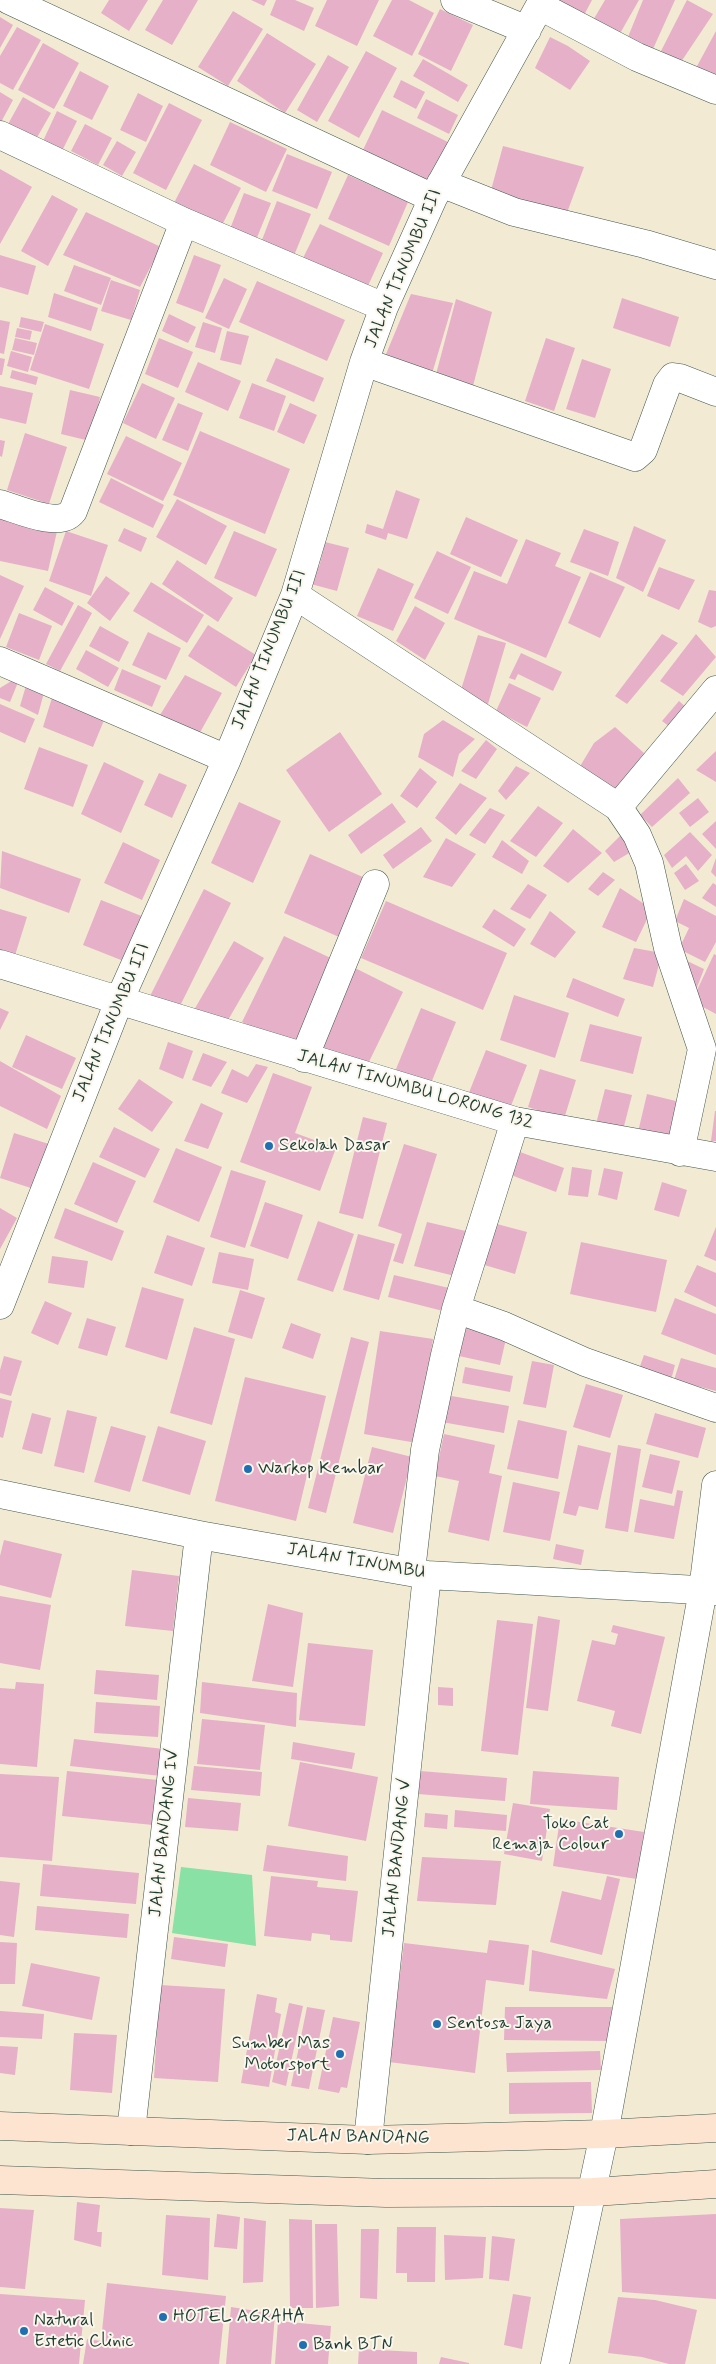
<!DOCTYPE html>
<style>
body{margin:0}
canvas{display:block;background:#f2ead2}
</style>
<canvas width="716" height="2364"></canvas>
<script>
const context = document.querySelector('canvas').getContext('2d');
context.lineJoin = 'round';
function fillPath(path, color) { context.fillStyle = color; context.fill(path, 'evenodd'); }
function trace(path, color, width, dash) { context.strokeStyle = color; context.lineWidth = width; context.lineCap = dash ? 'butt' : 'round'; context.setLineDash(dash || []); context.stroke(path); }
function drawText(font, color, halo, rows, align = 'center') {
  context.font = font + ' Mynerve,sans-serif'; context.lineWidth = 4; context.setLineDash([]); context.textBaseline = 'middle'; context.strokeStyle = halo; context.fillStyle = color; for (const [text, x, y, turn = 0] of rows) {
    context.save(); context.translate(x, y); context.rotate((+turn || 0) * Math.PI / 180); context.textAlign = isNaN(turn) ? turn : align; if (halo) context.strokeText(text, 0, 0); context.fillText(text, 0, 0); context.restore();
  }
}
const green = new Path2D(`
 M181 1867 252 1875 256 1946 172 1933Z`);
const building = new Path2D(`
 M109 0H148L129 31 101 13Z
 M163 0H198L172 45 145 30Z
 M251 0H267L264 6Z
 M276 0H295L314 8 304 31 270 15Z
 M327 0H379L357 46 315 26Z
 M392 0H409L434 13 412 56 373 36Z
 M558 0H592L583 17Z
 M605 0H639L618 37 592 22Z
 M643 0H675L653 49 628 37Z
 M687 0 713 14 681 62 661 51Z
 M440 9 473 25 451 71 418 54Z
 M233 11 263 29 228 86 198 67Z
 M0 17 13 25 0 48Z
 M17 27 41 40 13 90 0 83V56Z
 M716 31V77L696 68Z
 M267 33 316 64 285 113 237 81Z
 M550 37 568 46 590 61 570 90 535 68Z
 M43 43 79 63 54 109 18 90Z
 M366 51 397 68 359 138 328 121Z
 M328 55 349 67 317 122 297 110Z
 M423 59 468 85 458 102 413 76Z
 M80 71 109 86 92 120 63 106Z
 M401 80 425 92 416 109 393 97Z
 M0 92 13 100 0 124Z
 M138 93 163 106 146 142 120 130Z
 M23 97 51 113 35 141 7 126Z
 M426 99 458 115 449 134 417 118Z
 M169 103 202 120 166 190 133 173Z
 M382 110 450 143 431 183 363 150Z
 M57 111 77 121 62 151 43 141Z
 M230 122 287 149 266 192 210 165Z
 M85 124 112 138 98 165 71 151Z
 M117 141 136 152 122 176 103 165Z
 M503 146 584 167 565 218 490 194Z
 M287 154 332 172 317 209 272 191Z
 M194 164 241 188 220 229 173 205Z
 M0 169 32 187 0 244Z
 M348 175 408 202 389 246 328 219Z
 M244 193 271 203 256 240 230 229Z
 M52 195 78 209 48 266 21 251Z
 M277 201 311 214 293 258 260 245Z
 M86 212 161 247 140 287 63 255Z
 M320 224 383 253 367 288 303 258Z
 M0 255 36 266 28 295 0 287Z
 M194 255 221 265 203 313 176 303Z
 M74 265 111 278 101 305 64 291Z
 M224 278 247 289 229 329 205 318Z
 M111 280 140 290 131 320 101 311Z
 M257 281 345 320 327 361 239 322Z
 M54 293 98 308 91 331 48 317Z
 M411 294 453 303 431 377 384 359Z
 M622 298 679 317 670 347 613 328Z
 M456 299 492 312 472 390 435 378Z
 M169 314 196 327 188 343 162 331Z
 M21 317 44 322 41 332 19 327Z
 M0 320 10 322 4 354 0 353Z
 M203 322 222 328 215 353 195 347Z
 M45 324 104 344 89 389 30 370Z
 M17 328 32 331 30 340 15 337Z
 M227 331 249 336 241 365 220 360Z
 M15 338 37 343 34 355 12 350Z
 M159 338 193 352 178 388 145 374Z
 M546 338 575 348 554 411 525 401Z
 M11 351 32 357 28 372 7 366Z
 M0 358 5 359 2 375H0Z
 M276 358 324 378 314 402 266 381Z
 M582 359 611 369 595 418 566 409Z
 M198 362 241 381 228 411 185 392Z
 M12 370 38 377 36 385 10 378Z
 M142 383 175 398 156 439 123 423Z
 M252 383 286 396 274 431 239 418Z
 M0 386 33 393 26 424 0 418Z
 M70 390 100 397 90 441 61 434Z
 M178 403 203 413 188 451 162 440Z
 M290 403 317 415 304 444 277 432Z
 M200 431 290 469 265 534 173 495Z
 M25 433 67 447 49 504 7 490Z
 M126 436 182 463 163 501 107 474Z
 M0 440 5 441 2 457 0 456Z
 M111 478 164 505 153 528 99 502Z
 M396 490 420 499 407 539 388 533 386 540 365 533 367 524 383 529Z
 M177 499 227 526 206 565 156 537Z
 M0 514 58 527 48 571 0 561Z
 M466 517 518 540 501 577 450 554Z
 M634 526 666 540 643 592 616 578Z
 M124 528 147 538 141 552 118 541Z
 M584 529 619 542 608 576 570 562Z
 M66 531 108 545 91 596 49 581Z
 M234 531 277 549 256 597 214 578Z
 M526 539 561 553 555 566 581 577 546 658 454 619 474 571 507 584Z
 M317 540 349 548 337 591 307 583 312 565 319 567 324 548 315 546Z
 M437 551 471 567 448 614 414 598Z
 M177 560 233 598 218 622 162 584Z
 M659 567 695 580 679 610 647 596Z
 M378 568 414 584 393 631 357 616Z
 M590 572 625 587 600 638 568 623Z
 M0 575 24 586 0 639Z
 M106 576 130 593 110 621 87 603Z
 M151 582 204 615 187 643 133 611Z
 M45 587 74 603 62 626 33 610Z
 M709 590 716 591V626L711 628 698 622Z
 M78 605 92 613 60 671 46 664Z
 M415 606 445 623 425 660 396 641Z
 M19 613 52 626 39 660 6 647Z
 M208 625 256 655 236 687 188 656Z
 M100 626 129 642 119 662 89 646Z
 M148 632 181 648 166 680 132 665Z
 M662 634 678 643 627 704 615 696Z
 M696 634 716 657 683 696 660 681Z
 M478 635 506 643 488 704 459 696Z
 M86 650 119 668 108 687 76 669Z
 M521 653 562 672 553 691 518 674 515 680 509 678Z
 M122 669 161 686 152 707 114 690Z
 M21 675 10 702 0 698V688Z
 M185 675 222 693 198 736 160 715Z
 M28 679 46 685 38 715 20 706Z
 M509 683 541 698 527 727 496 711Z
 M55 688 107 713 93 747 43 727Z
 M679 701 688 709 670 727 662 721Z
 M0 704 35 719 25 743 0 732Z
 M443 720 475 739 459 754 453 777 418 757 424 734Z
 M615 727 644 753 613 795 579 768 594 743Z
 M340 732 382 794 329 832 286 770Z
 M486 740 497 749 476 779 461 771Z
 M39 747 88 765 73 807 24 789Z
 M716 751V782L696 770Z
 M104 762 144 781 121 833 81 814Z
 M516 766 530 773 506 800 498 791Z
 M420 768 437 782 417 808 400 796Z
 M159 773 187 785 172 818 144 805Z
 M678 778 690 793 652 827 640 815Z
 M460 783 487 798 456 835 435 818Z
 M698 798 709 812 690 827 679 813Z
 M239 802 281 821 253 883 211 863Z
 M392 803 406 822 361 854 348 835Z
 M538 806 563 823 536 857 510 841Z
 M490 808 505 815 485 844 469 835Z
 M716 821V849L702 834Z
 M421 827 432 841 393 869 383 855Z
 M573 829 602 853 568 883 543 866Z
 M690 832 712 855 698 871 686 856 672 868 664 855Z
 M621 835 636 849 614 862 605 851Z
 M446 838 476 854 452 887 423 877Z
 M502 840 529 861 522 874 492 857Z
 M123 842 160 860 142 900 104 883Z
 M2 851 81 879 69 913 0 888Z
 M310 854 372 881 346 940 284 913Z
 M716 858V877L711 872Z
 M686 864 699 881 685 890 674 873Z
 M603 872 615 880 598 896 588 889Z
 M713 883 716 885V907L702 898Z
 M528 884 547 895 530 919 510 909Z
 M620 888 652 909 636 942 602 927Z
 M204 889 231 903 176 1014 148 1000Z
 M684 899 716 916V942L705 962 679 949 689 928 675 921Z
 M101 900 144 917 126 962 83 945Z
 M386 901 507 953 483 1010 361 958Z
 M0 909 27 917 12 965 0 961Z
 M494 909 526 929 514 947 482 927Z
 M550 911 576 932 555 958 530 944Z
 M284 936 337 961 295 1048 242 1022Z
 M234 941 264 958 224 1027 194 1010Z
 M634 948 662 953 653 987 623 979Z
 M714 954 716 955V1014L692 1001Z
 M683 959 704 969 693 998Z
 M353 967 403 992 365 1070 314 1045Z
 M573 978 625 999 618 1017 566 997Z
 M514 995 569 1013 555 1058 500 1040Z
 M0 1008 9 1012 0 1030Z
 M421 1008 456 1022 429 1088 394 1074Z
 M590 1024 642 1037 633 1074 580 1061Z
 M26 1035 76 1058 62 1089 12 1067Z
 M168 1042 193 1051 183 1079 159 1069Z
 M486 1050 527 1065 509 1111 468 1095Z
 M203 1053 227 1062 211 1087 192 1080Z
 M0 1061 61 1096 47 1129 0 1106Z
 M256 1064 268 1067 247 1103 221 1093 232 1069 248 1077Z
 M540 1069 576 1080 564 1119 528 1107Z
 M273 1073 312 1087 295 1133 336 1148 320 1191 240 1162Z
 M139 1079 173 1102 152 1132 118 1109Z
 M605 1089 632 1095 623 1130 596 1124Z
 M647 1094 680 1102 671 1140 638 1132Z
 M201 1103 223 1113 208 1149 184 1141Z
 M715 1111H716V1141H711Z
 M363 1117 387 1123 363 1219 339 1213Z
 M114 1127 160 1149 145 1178 99 1157Z
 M14 1133 52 1145 37 1190 0 1178Z
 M404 1144 437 1154 403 1264 393 1261 402 1234 378 1226Z
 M176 1148 222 1167 199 1222 153 1202Z
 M520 1152 564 1168 556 1192 511 1175Z
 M93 1162 136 1181 117 1223 74 1204Z
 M572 1167 592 1170 588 1197 568 1195Z
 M604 1168 623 1172 617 1200 598 1195Z
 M231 1170 266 1181 245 1248 210 1237Z
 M662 1182 687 1190 679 1217 654 1210Z
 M265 1202 303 1215 288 1259 250 1246Z
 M0 1208 17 1218 0 1249Z
 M65 1208 124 1231 112 1261 54 1238Z
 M318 1221 354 1234 333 1292 297 1280Z
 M427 1222 470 1232 459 1277 414 1266Z
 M493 1223 527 1232 515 1274 481 1264Z
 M716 1227V1261L704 1256Z
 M358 1234 395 1244 379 1300 343 1290Z
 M167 1235 205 1248 192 1286 154 1273Z
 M581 1242 667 1260 656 1312 570 1294Z
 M219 1252 254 1259 248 1290 212 1283Z
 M52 1256 88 1261 84 1288 48 1283Z
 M697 1265 716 1273V1307L684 1292Z
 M394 1275 449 1288 443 1311 388 1297Z
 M142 1287 184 1299 167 1360 125 1347Z
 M240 1290 265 1298 252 1339 228 1332Z
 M675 1298 716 1314V1355L661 1334Z
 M45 1301 72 1313 58 1345 31 1333Z
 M87 1318 116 1327 107 1356 78 1348Z
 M468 1321 508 1330 500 1365 459 1356Z
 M291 1323 321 1334 313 1359 282 1348Z
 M194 1327 235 1339 212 1425 170 1413Z
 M380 1331 433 1339 417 1443 364 1434Z
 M351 1337 369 1342 326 1513 308 1508Z
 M644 1355 675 1365 671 1380 639 1369Z
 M4 1356 22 1361 11 1396 0 1393V1370Z
 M681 1358 716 1368V1391L674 1380Z
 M532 1361 554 1365 546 1408 523 1404Z
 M465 1367 513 1376 510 1392 462 1383Z
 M245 1377 326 1396 296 1521 215 1501Z
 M586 1384 623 1395 610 1438 573 1427Z
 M440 1394 509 1406 504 1433 436 1421Z
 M0 1398 12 1401 3 1438 0 1437Z
 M67 1410 97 1417 84 1473 54 1466Z
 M32 1413 51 1418 42 1454 22 1449Z
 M655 1413 706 1428 698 1458 646 1444Z
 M518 1420 567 1431 558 1479 507 1469Z
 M111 1426 146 1436 130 1492 94 1482Z
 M158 1426 206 1441 190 1495 142 1481Z
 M444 1434 495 1445 489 1473 502 1476 489 1541 448 1532 459 1481 435 1476Z
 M578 1445 611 1453 598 1510 579 1506 576 1516 563 1513Z
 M618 1445 641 1449 628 1532 605 1528Z
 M372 1447 412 1457 393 1533 353 1523Z
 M650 1454 680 1461 672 1494 642 1487Z
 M513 1482 560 1492 550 1541 503 1532Z
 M677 1490 683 1491 674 1539 634 1532 640 1499 674 1506Z
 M4 1540 62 1554 51 1598 0 1585V1556Z
 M556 1544 584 1550 581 1565 553 1559Z
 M132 1570 179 1576 173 1631 125 1626Z
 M0 1596 51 1605 40 1670 0 1663Z
 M268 1604 303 1613 293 1687 252 1681Z
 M538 1616 560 1620 548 1711 526 1708Z
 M497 1620 533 1624 518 1755 481 1751Z
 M613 1625 665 1637 641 1734 611 1726 615 1711 577 1701 592 1640 615 1645 618 1634 611 1632Z
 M308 1643 373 1650 365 1726 299 1720Z
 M96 1670 159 1675 157 1700 94 1694Z
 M16 1682 44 1684 37 1767 0 1764V1688L15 1689Z
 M202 1682 297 1693 296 1727 200 1713Z
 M438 1687 453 1688V1706L438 1705Z
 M96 1702 160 1706 158 1737 94 1733Z
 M202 1719 265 1725 260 1770 197 1764Z
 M74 1739 164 1749 161 1776 70 1766Z
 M293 1742 355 1753 352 1769 291 1759Z
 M300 1762 378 1777 366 1841 288 1826Z
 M194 1766 262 1772 260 1796 191 1790Z
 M67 1771 158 1780 153 1825 62 1816Z
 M420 1771 507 1778 505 1801 418 1794Z
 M533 1771 619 1777 617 1810 530 1804Z
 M0 1774 59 1777 52 1861 0 1857Z
 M188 1798 241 1803 238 1831 185 1827Z
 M513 1803 550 1809 542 1861 504 1854Z
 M455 1810 507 1815 506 1831 454 1827Z
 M425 1813 448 1815 447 1829 424 1827Z
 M560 1819 644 1832 637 1879 553 1866Z
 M267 1845 348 1856 346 1881 263 1871Z
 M422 1857 501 1861 496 1905 417 1901Z
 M43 1864 139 1873 136 1904 40 1896Z
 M271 1876 318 1881 317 1887 358 1891 352 1942 330 1940V1935L312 1933 311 1941 264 1936Z
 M607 1876 620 1879 602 1955 550 1942 562 1891 601 1900Z
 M0 1881 20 1883 14 1937 0 1935Z
 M37 1906 129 1914 127 1938 35 1930Z
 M174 1937 228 1944 225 1967 171 1959Z
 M489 1940 529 1945 524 1985 486 1980 475 2073 389 2062 404 1943 487 1953Z
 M0 1942 17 1943 15 1984H0Z
 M532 1950 615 1969 607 1999 529 1991Z
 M31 1963 100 1977 92 2020 22 2006Z
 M160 1985 225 1989 218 2082 154 2078Z
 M257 1994 277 1998 275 2012 281 2014 269 2087 241 2083Z
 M289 2003 303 2006 286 2086 272 2082Z
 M307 2007 325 2010 309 2089 291 2086Z
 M505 2007H612V2041L504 2040Z
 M0 2011 44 2014 42 2039 0 2037Z
 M333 2017 360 2022 347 2088 341 2087 339 2093 318 2089Z
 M74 2033 117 2035 112 2093 70 2090Z
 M0 2046 18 2047 15 2075 0 2073Z
 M600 2051 601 2070 507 2072 506 2053Z
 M591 2082 592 2113 509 2114V2083Z
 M77 2202 100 2205 97 2232H102L101 2247 74 2240Z
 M0 2208 34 2210 25 2289 0 2287Z
 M217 2214 240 2217 237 2249 214 2247Z
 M716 2214V2299L622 2292 620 2219Z
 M166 2215 210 2218 208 2280 162 2275Z
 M244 2218 266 2221 263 2282 243 2283Z
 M289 2219 312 2220 313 2308H290Z
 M315 2224H337L339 2306 316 2308Z
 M397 2227H436L435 2282H407V2273H396Z
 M361 2229H379L377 2299 360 2298Z
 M444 2235 486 2237 483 2278 445 2280Z
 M492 2236 515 2239 509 2281 489 2279Z
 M107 2283 226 2296 219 2364H83L87 2339 101 2341Z
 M0 2294 85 2300 79 2364H0Z
 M513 2294 531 2297 522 2349 504 2345Z
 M618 2297 655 2300 697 2310 685 2364H669L642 2357 608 2353Z
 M231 2307 275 2314 271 2364H226Z
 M278 2321 331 2326 328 2364H275Z
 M359 2349 417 2352V2364H358Z
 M441 2357 469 2363V2364H439Z`);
const street = new Path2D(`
 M9 0 433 198
 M455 0 527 30
 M540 6 637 57 716 90
 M0 135 184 222 384 307
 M441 183 514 212 645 244 716 265
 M364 362 635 457 643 450 667 385 673 377 680 378 716 392
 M0 504C18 509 60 529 73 511L184 222
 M295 595 618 807 637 835 649 863 668 948 702 1049 680 1152
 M0 661 227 759
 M618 807 716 690
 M0 964 515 1121 716 1157
 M304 1058 375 884
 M0 1305 119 1001 227 759 295 595 364 362 384 307 433 198 543 0
 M456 1309 504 1326 585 1362 716 1408
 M0 1494 199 1535 427 1575 716 1591
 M411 1571 425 1450 445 1355 456 1309 515 1121
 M131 2131 199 1535
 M368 2140 427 1575
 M555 2364 604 2134 703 1590 716 1485`);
const secondary = new Path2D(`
 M0 2126 368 2140 604 2134 716 2128
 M0 2180 386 2193 593 2192 716 2184`);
const markers = [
 [269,1146,5,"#1f6fb2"],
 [248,1469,5,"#1f6fb2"],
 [619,1834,5,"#1f6fb2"],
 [437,2024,5,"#1f6fb2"],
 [340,2054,5,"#1f6fb2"],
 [163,2317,5,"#1f6fb2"],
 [24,2331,5,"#1f6fb2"],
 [303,2345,5,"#1f6fb2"]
];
const streetNames = [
 ["JALAN TINUMBU III",404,269,-67],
 ["JALAN TINUMBU III",270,650,-68],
 ["JALAN TINUMBU III",112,1023,-67],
 ["JALAN TINUMBU LORONG 132",415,1090,16],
 ["JALAN TINUMBU",356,1562,10],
 ["JALAN BANDANG IV",165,1833,-84],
 ["JALAN BANDANG V",398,1858,-84],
 ["JALAN BANDANG",358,2138,1]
];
const poiNames = [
 ["Sekolah Dasar",279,1146],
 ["Warkop Kembar",258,1469],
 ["Toko Cat",609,1824,"right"],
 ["Remaja Colour",609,1845,"right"],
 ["Sentosa Jaya",447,2024],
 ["Sumber Mas",330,2044,"right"],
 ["Motorsport",330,2065,"right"],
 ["HOTEL AGRAHA",173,2317],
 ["Natural",34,2321],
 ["Estetic Clinic",34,2342],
 ["Bank BTN",313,2345]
];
fillPath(green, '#89e1a5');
fillPath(building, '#e7b0c9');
trace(street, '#3f574c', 29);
trace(secondary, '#3f574c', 29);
trace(street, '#fff', 28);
trace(secondary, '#fde4d0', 28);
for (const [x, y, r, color] of markers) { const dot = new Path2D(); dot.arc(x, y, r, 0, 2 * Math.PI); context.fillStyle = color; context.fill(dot); trace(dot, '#fbf7ec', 2); }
drawText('18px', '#1f3d34', '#fbf7ec', streetNames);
drawText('18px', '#1f3d34', '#fbf7ec', poiNames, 'left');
</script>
